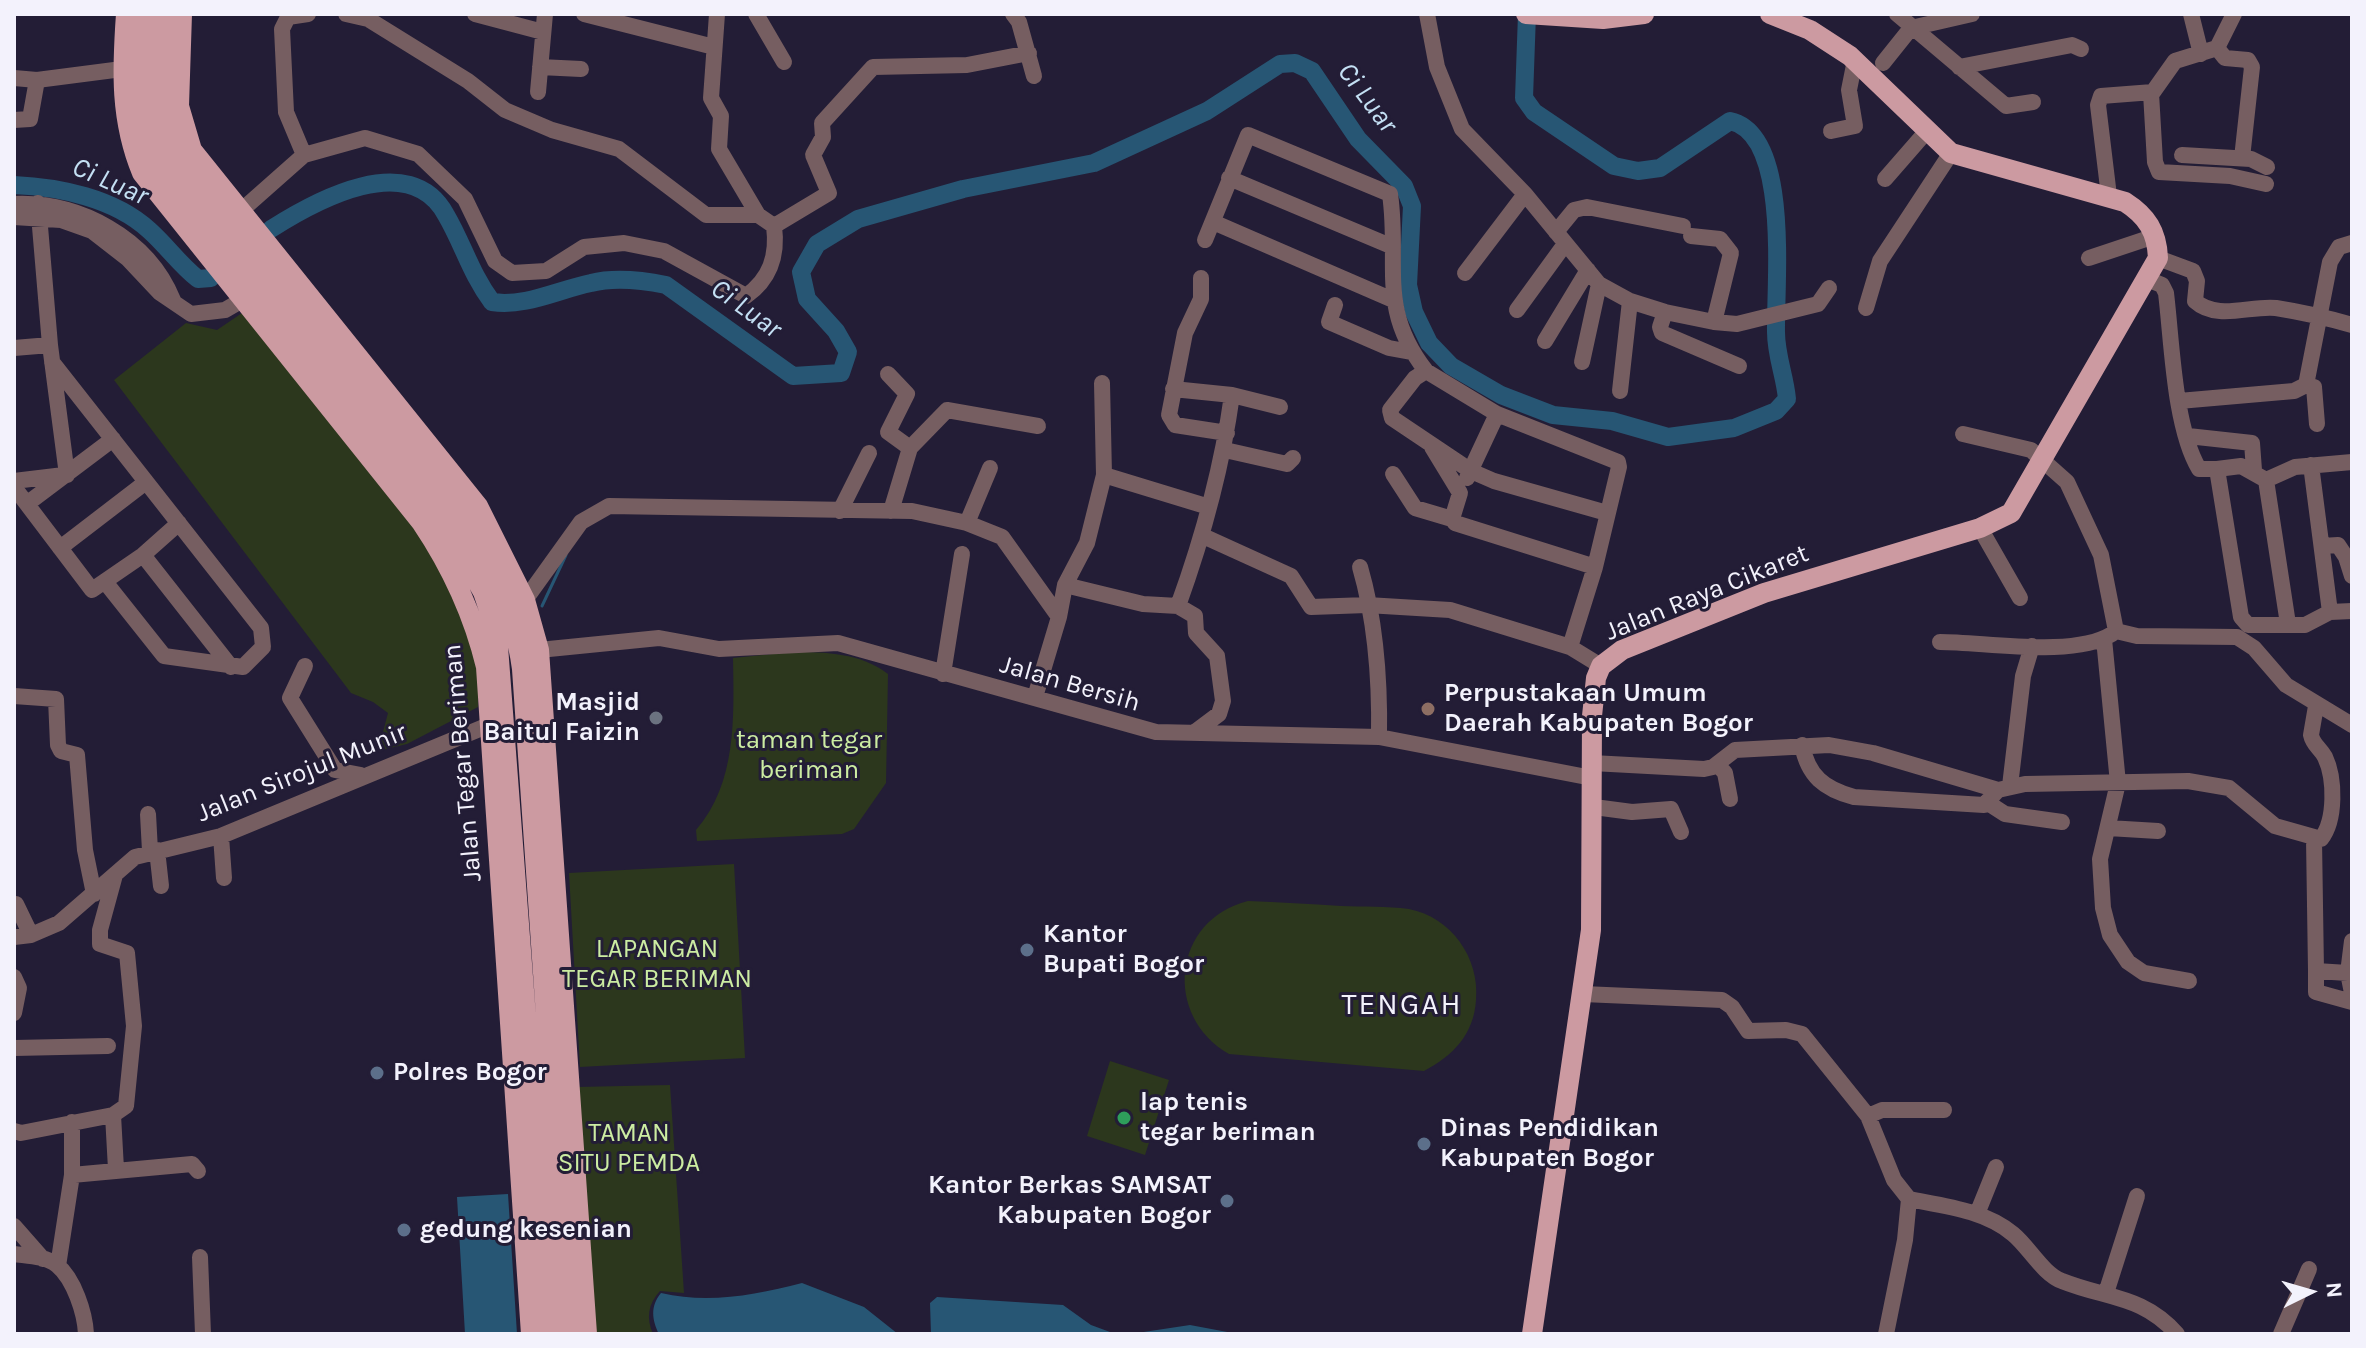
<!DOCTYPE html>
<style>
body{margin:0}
#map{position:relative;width:2366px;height:1348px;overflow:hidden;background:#231d36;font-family:Karla,sans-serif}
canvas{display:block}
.frame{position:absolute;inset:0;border:16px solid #f3f2fc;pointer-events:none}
.north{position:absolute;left:2270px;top:1252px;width:80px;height:80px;-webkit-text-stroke:6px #231d36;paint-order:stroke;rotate:85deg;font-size:22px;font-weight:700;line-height:32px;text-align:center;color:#f3f2fc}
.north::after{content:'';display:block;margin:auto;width:28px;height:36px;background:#f3f2fc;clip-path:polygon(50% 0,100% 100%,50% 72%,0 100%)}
</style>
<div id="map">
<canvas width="2366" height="1348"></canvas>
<div class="frame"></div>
<div class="north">N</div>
</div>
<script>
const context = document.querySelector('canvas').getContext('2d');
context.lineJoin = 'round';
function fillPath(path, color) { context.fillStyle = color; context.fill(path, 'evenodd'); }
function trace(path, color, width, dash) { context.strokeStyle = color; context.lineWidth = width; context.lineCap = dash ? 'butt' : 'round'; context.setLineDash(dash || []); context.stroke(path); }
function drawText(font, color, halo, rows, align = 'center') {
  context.font = font + ' Karla,sans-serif'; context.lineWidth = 6; context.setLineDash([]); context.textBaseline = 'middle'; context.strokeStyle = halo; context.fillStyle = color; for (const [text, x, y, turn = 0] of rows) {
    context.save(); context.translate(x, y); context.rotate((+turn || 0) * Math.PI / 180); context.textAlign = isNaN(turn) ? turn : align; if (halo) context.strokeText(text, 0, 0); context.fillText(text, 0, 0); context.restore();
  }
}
const green = new Path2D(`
 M242 313 408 517 460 604 478 660V707L407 744 378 751 388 713 373 702 351 693 114 380 186 323 217 330Z
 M793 652C826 652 861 653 888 674L886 783 854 829 842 834 697 841 696 830C737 783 734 717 733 658Z
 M734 864 745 1058 580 1067 569 873Z
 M1248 901C1279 902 1310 904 1341 906 1363 907 1387 906 1409 909 1451 917 1480 958 1476 1000 1474 1034 1453 1056 1424 1071L1229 1054C1163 1016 1172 920 1248 901Z
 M1110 1061 1169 1080 1145 1155 1087 1136Z
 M670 1085 684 1293 660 1291C648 1304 646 1318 653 1334H596L577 1087Z`);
const water = new Path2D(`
 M508 1194 517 1334H465L457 1197Z
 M802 1283 864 1307 898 1334H659C652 1320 650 1306 661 1293 708 1304 756 1295 802 1283Z
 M937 1297 1063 1305 1091 1325 1110 1332 1137 1333 1190 1325 1238 1334H931L930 1303Z`);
const stream = new Path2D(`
 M542 606 566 555`);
const river = new Path2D(`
 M14 185C59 187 114 198 149 230 167 246 179 264 198 279L211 278
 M271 229C315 201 410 148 446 215 463 244 471 274 492 302 526 307 557 290 591 283 615 277 641 280 666 285L793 376 841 373 848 352 836 331 807 299 801 272 817 244 858 219 963 189 1094 163 1207 111 1280 64 1295 63 1312 71 1358 139 1404 186 1412 206 1408 285 1414 312 1429 343 1451 366 1501 395 1553 415 1612 421 1668 437 1734 428 1776 411 1787 399C1785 376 1776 356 1776 332 1775 284 1791 134 1730 121L1660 168 1638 171 1614 166 1534 112 1524 98 1527 14`);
const minor = new Path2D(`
 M346 14 368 19 468 81 505 110 552 130 619 149 706 215H758L774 226 829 193 813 155 823 137 822 123 873 67 967 65 1029 53
 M475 14 543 32
 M584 14 714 47
 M717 14 711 98 721 116 719 149 758 215
 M756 14 784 62
 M1013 14 1019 22 1034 76
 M1427 14 1437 67 1462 129 1525 194 1599 284 1630 301 1665 312 1714 322 1737 324 1818 304 1829 288
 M1897 14 2006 106 2033 102
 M2191 14 2201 54
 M2217 48 2225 58 2248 60 2252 67 2242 158
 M1883 63 1911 28 1972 14
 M540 67 581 69
 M1959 67 2072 45 2081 49
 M14 78 37 80 122 69
 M538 92 545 14
 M2151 93 2155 162 2159 172 2230 176 2266 184
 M14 120 30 119 37 80
 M1831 131 1855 126 1849 90 1855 60
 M304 155 365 138 418 154 465 199 495 261 512 273 546 271 584 247 624 243 664 251 746 296C770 279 778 256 774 226
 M2182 155 2251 159 2267 167
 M1229 178 1393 247
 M1885 179 1926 132
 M2109 196 2098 105 2101 96 2153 92 2175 61 2217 48 2234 14
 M38 203 50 345 67 475
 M14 204C79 201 148 238 173 300
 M243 209 304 155 286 112 282 29 288 17 308 14
 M14 217 61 220 92 231 128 259 160 293 191 314 225 310 244 299
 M1213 222 1393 300
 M1556 232 1574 210 1587 207 1683 226
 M1691 236 1720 239 1731 253 1714 322
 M1205 240 1248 135 1390 194C1400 264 1377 308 1426 371
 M2089 258 2155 236
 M2158 258 2193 271 2197 281 2195 301C2217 321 2251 305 2276 308 2301 312 2328 318 2352 325
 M1465 273 1525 194
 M1201 278V299L1185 333 1169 415 1175 425 1227 433
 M2147 279 2162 285 2166 293C2172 342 2174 427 2199 469H2217L2241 617 2248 625H2305L2330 612 2352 611
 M1335 305 1329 322 1389 348 1411 352
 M1866 308 1880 261 1951 153
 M1517 310 1565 244
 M1665 312 1660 327 1662 333 1739 366
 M1545 341 1588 270
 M14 348 50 345
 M52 362 261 628 263 647 243 667 164 656 106 583
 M1582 362 1599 284
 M888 374 907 394 888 432 910 448 891 511
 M1102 383 1104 475 1209 507
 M2306 385 2314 387 2317 424
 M1173 389 1232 395 1280 407
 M1620 391 1630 301
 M2179 401 2294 391 2306 385 2330 262 2339 247 2352 243
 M1963 434 2031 450 2067 482 2101 555 2116 631
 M2188 436 2252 443 2254 470
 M1432 447 1460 493 1452 519 1455 523 1595 567
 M910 448 947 410 1038 426
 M1225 450 1287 464 1293 458
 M2311 465 2330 612
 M2217 469 2241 466 2266 480 2295 467 2352 462
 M1393 474 1415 508 1452 519
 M1467 478 1497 414
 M2266 480 2288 624
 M14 481 64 475
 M14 487 92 590 143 555 179 523
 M28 503 113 439
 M840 511 869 453
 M967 523 990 468
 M1980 528 2020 598
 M1203 536 1291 576 1311 607 1367 605 1450 610 1570 647 1601 666
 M2322 546 2338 545 2346 557 2352 576
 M60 548 146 482
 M143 555 231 667
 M1360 567C1376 622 1380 680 1379 737
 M1065 585 1143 604 1178 606C1203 537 1222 468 1232 395
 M525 600 581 522 609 506 912 511 967 523 1002 537 1059 617 1035 697
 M1178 606 1195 616 1196 633 1217 656 1223 701 1219 714 1195 732
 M1059 617 1065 585 1087 543 1104 475
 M2116 631 2137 636 2237 637 2254 648 2286 685 2352 725
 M2104 639 2118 783 2100 859 2103 908 2110 935 2128 962 2144 973 2189 981
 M1940 642C1986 642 2073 658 2112 634
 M1570 647 1595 567 1619 467 1618 462 1497 414 1426 371 1415 378 1390 410 1392 418 1471 471 1494 481 1607 513
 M539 650 659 638 719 649 838 643 1156 732 1379 737 1592 778
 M305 666 290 698 335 770 361 775
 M943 674 962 554
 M14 696 56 699 58 745 61 751 77 755 85 850 94 894
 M1802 745C1808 776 1824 789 1854 797L1984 805 1998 790 2025 784 2188 781 2229 788 2275 826 2321 839C2336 820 2335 778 2325 757 2320 748 2313 745 2311 735L2316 706
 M1592 763 1704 769 1713 767 1735 750 1829 745 1873 753 1998 790
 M1717 764 1725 773 1730 799
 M2010 786 2023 676 2032 646
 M1988 803 2005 814 2062 822
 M1594 807 1632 812 1671 809 1681 832
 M148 814 150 851
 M2108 828 2158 831
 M221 836 224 878
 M2314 839 2316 971 2348 973 2352 993
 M157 850 161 886
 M16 904 31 935
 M14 937 31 935 59 923 135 857 221 836 489 725
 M2316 971V992L2352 1002
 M2348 973 2352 941
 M14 977 19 988 14 1013
 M1583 994 1722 1000 1732 1007 1748 1031 1786 1030 1802 1034 1868 1116 1894 1180 1909 1199
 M14 1048 108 1046
 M113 1115 116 1169
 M1868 1116 1882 1110H1944
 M14 1131 21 1133 113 1115 126 1106 134 1026 127 953 100 944V930L115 875
 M72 1175 192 1164 198 1171
 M1909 1199C1944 1206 1984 1210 2013 1234 2029 1247 2043 1274 2062 1281 2107 1299 2142 1295 2177 1334
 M1977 1214 1996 1167
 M14 1226 43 1259
 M14 1254C28 1256 45 1256 57 1265 74 1279 85 1313 86 1334
 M200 1257 203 1334
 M58 1266 72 1175V1122
 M2106 1293 2137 1196
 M1886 1334 1905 1240 1909 1199
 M2281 1334 2309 1269`);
const major = new Path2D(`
 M126 14C122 70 120 120 142 173L421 522C452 568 473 613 486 667L531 1334
 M144 14C140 65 137 118 160 165L437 511 483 592 497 633 550 1334
 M163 14C160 61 156 109 175 154L441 486C480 541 513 601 522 669L568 1334
 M182 14 179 106 192 150 478 506 525 600 539 650 587 1334
 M1526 14 1603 19 1644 14
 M1532 1334 1591 930 1592 716 1596 678 1601 666 1622 650 1764 593 1980 528 2011 513 2158 258C2157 232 2147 216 2125 202L1951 153 1850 56 1810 30 1770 14`);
const markers = [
 [1428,709,8,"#8d6e63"],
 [656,718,8,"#6b7280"],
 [1027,950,8,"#5c6f8a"],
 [377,1073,8,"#5c6f8a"],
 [1124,1118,8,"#2e9e5b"],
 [1424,1144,8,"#5c6f8a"],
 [1227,1201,8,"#5c6f8a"],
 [404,1230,8,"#5c6f8a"]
];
const streetNames = [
 ["Jalan Raya Cikaret",1707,593,-22],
 ["Jalan Bersih",1070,684,16],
 ["Jalan Tegar Beriman",463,763,-95],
 ["Jalan Sirojul Munir",302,773,-22]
];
const poiNames = [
 ["Perpustakaan Umum",1444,694],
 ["Daerah Kabupaten Bogor",1444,724],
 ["Masjid",640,703,"right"],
 ["Baitul Faizin",640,733,"right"],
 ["Kantor",1043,935],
 ["Bupati Bogor",1043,965],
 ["Polres Bogor",393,1073],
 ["lap tenis",1140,1103],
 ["tegar beriman",1140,1133],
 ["Dinas Pendidikan",1440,1129],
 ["Kabupaten Bogor",1440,1159],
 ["Kantor Berkas SAMSAT",1211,1186,"right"],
 ["Kabupaten Bogor",1211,1216,"right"],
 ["gedung kesenian",420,1230]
];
const parkNames = [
 ["taman tegar",809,741],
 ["beriman",809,771],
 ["LAPANGAN",657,950],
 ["TEGAR BERIMAN",657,980],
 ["TAMAN",629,1134],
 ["SITU PEMDA",629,1164]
];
const waterNames = [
 ["Ci Luar",1367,98,53],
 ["Ci Luar",110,182,24],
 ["Ci Luar",746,309,36]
];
const quarterNames = [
 ["TENGAH",1402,1005]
];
fillPath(green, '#2c371d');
fillPath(water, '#275674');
trace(stream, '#275674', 3);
trace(river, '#275674', 18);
trace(minor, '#765e61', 16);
trace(major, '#cc9aa1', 20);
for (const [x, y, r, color] of markers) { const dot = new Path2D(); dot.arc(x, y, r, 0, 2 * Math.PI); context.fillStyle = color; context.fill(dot); trace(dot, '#231d36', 3); }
drawText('26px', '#f3f2fc', '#231d36', streetNames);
drawText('bold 26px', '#f3f2fc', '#231d36', poiNames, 'left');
drawText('26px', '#cceca2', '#231d36', parkNames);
drawText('italic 28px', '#c4e0f4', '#231d36', waterNames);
context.letterSpacing = '2px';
drawText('30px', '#f3f2fc', '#231d36', quarterNames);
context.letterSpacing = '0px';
</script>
